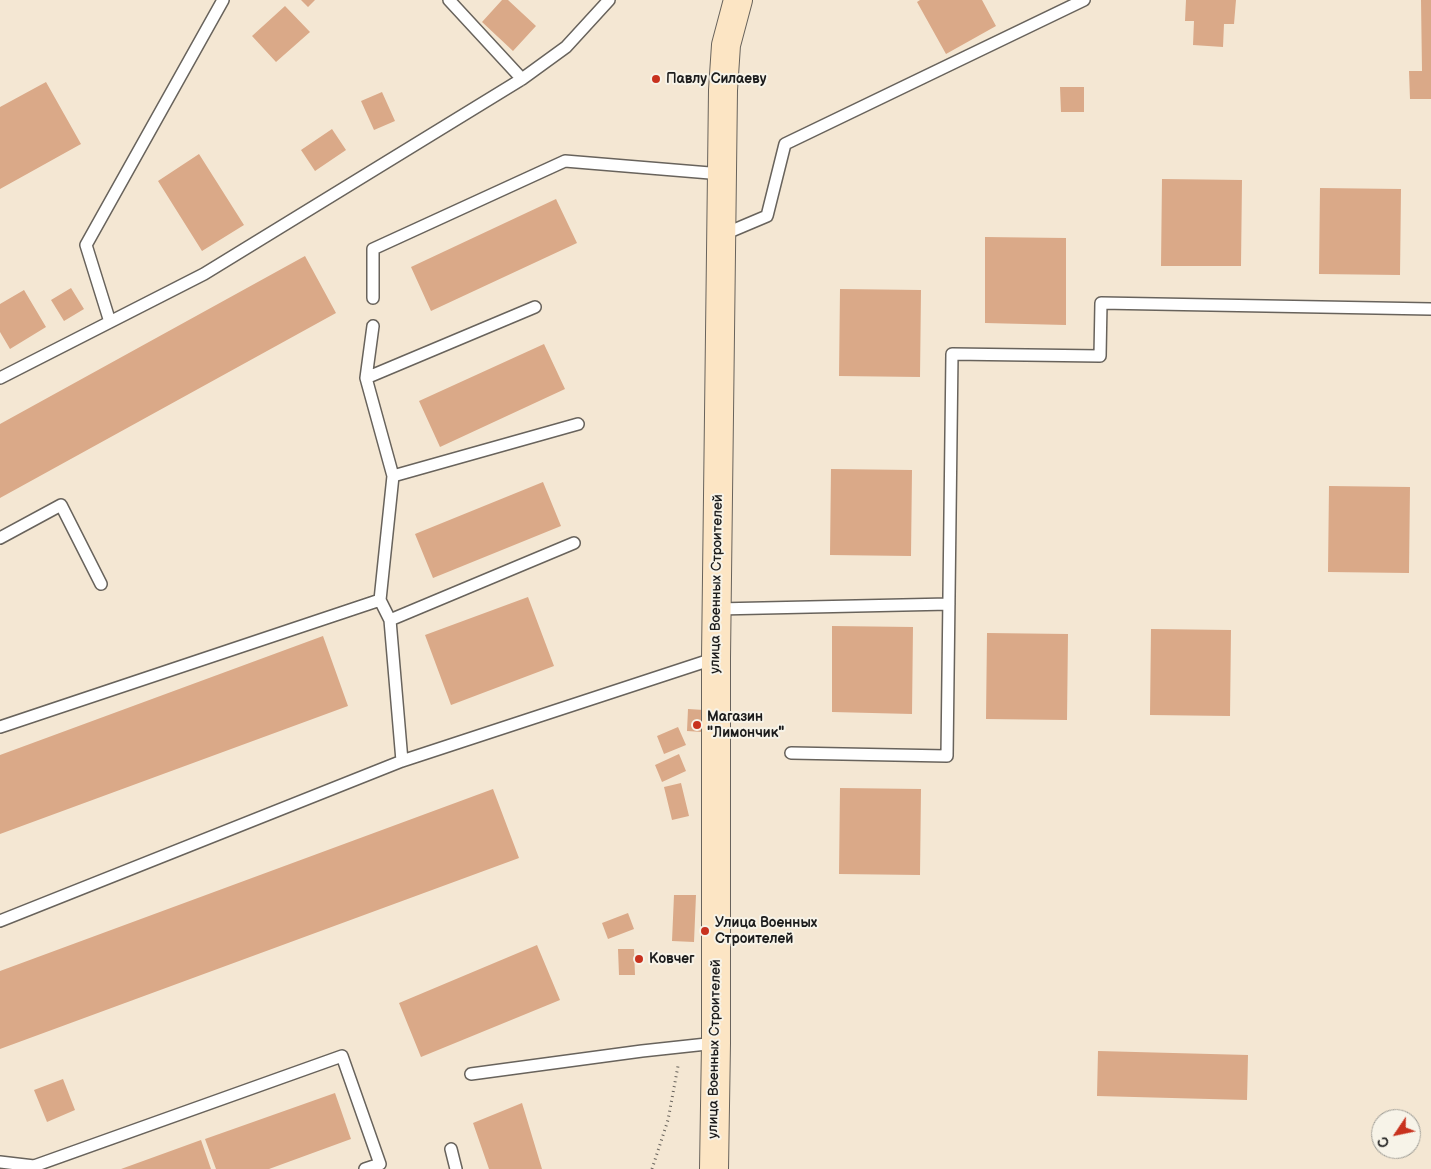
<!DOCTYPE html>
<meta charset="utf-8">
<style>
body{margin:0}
#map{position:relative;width:1431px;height:1169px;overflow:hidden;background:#f4e7d3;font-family:"Balsamiq Sans",sans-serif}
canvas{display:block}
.north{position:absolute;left:1371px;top:1109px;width:50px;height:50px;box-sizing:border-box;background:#f7f3e8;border:1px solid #9f9d96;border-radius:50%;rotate:236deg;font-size:14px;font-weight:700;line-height:20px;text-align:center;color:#1c1c1c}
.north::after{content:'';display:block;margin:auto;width:18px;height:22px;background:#c8321e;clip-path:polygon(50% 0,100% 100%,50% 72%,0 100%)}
</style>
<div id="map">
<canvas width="1431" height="1169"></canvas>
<div class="north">С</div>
</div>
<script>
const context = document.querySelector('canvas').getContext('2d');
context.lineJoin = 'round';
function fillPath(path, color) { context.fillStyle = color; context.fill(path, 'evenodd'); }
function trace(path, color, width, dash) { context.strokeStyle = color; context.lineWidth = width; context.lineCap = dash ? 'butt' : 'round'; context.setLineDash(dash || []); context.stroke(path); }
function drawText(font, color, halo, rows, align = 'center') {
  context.font = font + ' "Balsamiq Sans",sans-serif'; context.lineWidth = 4; context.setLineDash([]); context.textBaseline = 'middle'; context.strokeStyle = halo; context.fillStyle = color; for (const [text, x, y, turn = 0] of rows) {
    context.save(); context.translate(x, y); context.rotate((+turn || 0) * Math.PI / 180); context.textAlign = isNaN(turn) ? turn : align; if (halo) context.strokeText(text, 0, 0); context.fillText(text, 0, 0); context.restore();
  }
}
const building = new Path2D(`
 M301 0H315L308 7Z
 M502 0H508L536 26 513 51 482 22Z
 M920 0H982L996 26 946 54 917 2Z
 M1186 0H1236L1234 24H1224L1223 47 1193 45 1194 21H1185Z
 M1421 0H1431V99H1410L1409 71H1422Z
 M285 6 310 32 276 62 252 36Z
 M46 82 81 144 0 189V107Z
 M1060 87H1084V112H1061Z
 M382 92 395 121 374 130 361 101Z
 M332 129 346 150 315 171 301 150Z
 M199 154 244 225 202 251 158 181Z
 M1162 179 1242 180 1241 266H1161Z
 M1320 188 1401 189 1400 275 1319 274Z
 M556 199 577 243 431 311 411 267Z
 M985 237 1066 238V325L985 323Z
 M305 256 336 313 0 498V424Z
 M71 288 84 309 64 321 51 300Z
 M840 289 921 290 920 377 839 376Z
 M24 290 46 327 10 349 0 332V304Z
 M544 344 565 389 440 447 419 401Z
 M831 469 912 470 911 556 830 555Z
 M543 482 561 526 433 578 415 534Z
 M1329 486 1410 487 1409 573 1328 572Z
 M528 597 554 666 451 705 425 635Z
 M832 626 913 627 912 714 832 712Z
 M1151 629 1231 630 1230 716 1150 715Z
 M987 633 1068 634 1067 720 986 719Z
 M323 636 348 706 0 834V755Z
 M688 709 704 710 702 732 687 731Z
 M678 727 686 745 664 754 657 736Z
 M679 754 686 771 662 782 655 765Z
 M681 783 689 816 672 820 664 787Z
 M840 788 921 789 920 875 839 874Z
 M493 789 519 858 0 1049V971Z
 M674 895H696L694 942 672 941Z
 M628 913 634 929 608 939 602 923Z
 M537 945 560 1000 421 1057 399 1003Z
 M618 949H634L635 975H619Z
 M1098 1051 1248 1055 1247 1100 1097 1096Z
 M63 1079 75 1110 47 1122 34 1090Z
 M335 1093 351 1139 269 1169H216L205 1139Z
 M522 1103 542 1169H489L473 1123Z
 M201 1140 211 1169H121Z`);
const path = new Path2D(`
 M652 1169 668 1120 678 1066`);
const service = new Path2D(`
 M449 0 522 79
 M722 235 767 216 785 144 1084 0
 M373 298V249L565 161 722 174
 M110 322 86 245 223 0
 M373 326 366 378 393 476 380 600 390 620 402 761 716 658
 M0 378 204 274 522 79 566 47 609 0
 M366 378 535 307
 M393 476 578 424
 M0 538 61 505 101 584
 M717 609 949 604
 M390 620 574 543
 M0 727 380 600
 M791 753 947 756 952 354 1100 356 1101 303 1431 309
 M0 921 402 761
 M471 1074 642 1051 716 1043
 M451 1149 456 1169
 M0 1162 34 1166
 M35 1169 34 1166 342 1056 380 1164 365 1169`);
const secondary = new Path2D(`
 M714 1169 716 1043V658L723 90 726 45 738 0`);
const markers = [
 [656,79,5,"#c8321e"],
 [697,725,5,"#c8321e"],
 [705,931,5,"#c8321e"],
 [639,959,5,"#c8321e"]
];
const poiNames = [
 ["Павлу Силаеву",666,79],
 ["Магазин",707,717],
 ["\"Лимончик\"",707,733],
 ["Улица Военных",715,923],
 ["Строителей",715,939],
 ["Ковчег",649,959]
];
const streetNames = [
 ["улица Военных Строителей",717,584,-89],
 ["улица Военных Строителей",715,1049,-89]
];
fillPath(building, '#daa988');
trace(service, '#68635c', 14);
trace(secondary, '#68635c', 30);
trace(path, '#68635c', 3, [1, 4]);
trace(service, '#fff', 11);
trace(secondary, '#fce5c4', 28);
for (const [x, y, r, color] of markers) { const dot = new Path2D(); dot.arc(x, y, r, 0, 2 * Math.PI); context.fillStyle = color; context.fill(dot); trace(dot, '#f7f3e8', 2); }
drawText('bold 14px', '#1c1c1c', '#f7f3e8', poiNames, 'left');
drawText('14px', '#1c1c1c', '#f7f3e8', streetNames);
</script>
